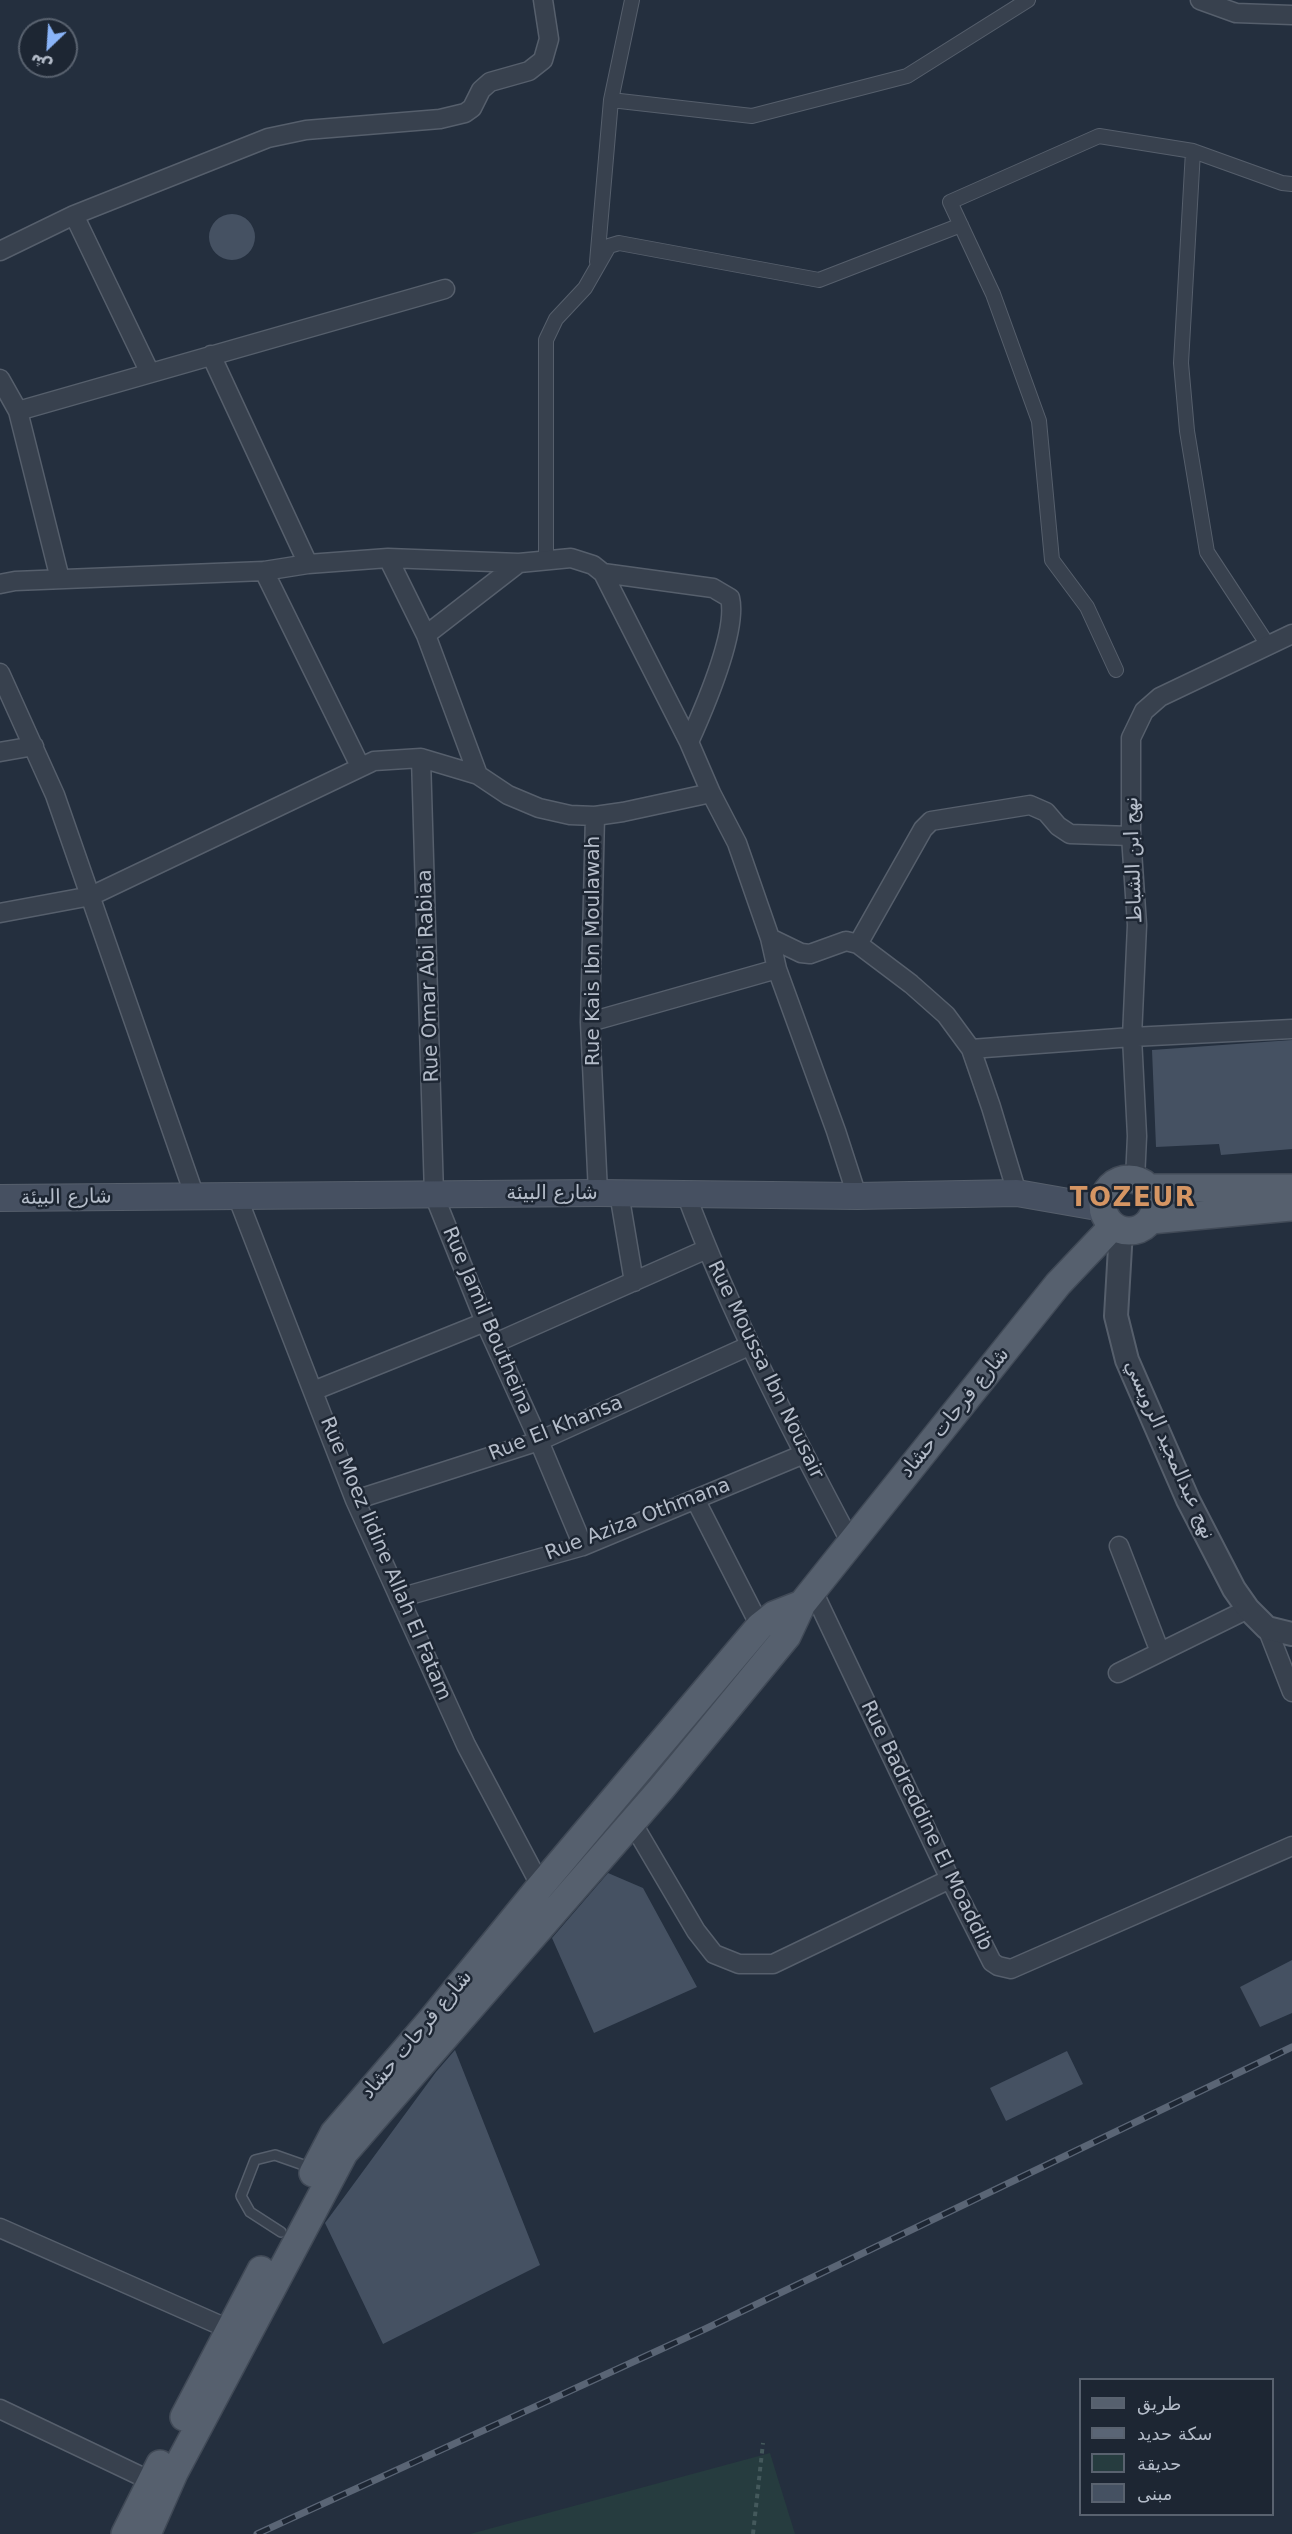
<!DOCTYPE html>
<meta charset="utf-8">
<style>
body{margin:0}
#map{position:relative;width:1292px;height:2534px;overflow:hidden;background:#242f3e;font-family:"DejaVu Sans",Vazirmatn,sans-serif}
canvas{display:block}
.legend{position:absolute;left:1079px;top:2378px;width:195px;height:138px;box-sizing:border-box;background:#1d2633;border:2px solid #59626f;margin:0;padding:8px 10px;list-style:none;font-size:18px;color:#b4bcc9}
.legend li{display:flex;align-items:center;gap:12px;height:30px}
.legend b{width:30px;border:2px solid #59626f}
.north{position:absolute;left:18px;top:18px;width:60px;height:60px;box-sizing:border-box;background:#1d2633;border:2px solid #59626f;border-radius:50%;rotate:205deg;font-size:16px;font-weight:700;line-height:24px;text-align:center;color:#b4bcc9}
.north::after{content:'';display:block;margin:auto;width:21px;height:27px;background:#8ab4f8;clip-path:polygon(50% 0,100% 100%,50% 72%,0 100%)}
</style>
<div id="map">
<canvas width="1292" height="2534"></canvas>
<ul class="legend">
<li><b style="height:8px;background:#56606e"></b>طريق</li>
<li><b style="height:8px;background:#5a6575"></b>سكة حديد</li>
<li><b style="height:16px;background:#263c3f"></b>حديقة</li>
<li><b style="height:16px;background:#455162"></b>مبنى</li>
</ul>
<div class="north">ش</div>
</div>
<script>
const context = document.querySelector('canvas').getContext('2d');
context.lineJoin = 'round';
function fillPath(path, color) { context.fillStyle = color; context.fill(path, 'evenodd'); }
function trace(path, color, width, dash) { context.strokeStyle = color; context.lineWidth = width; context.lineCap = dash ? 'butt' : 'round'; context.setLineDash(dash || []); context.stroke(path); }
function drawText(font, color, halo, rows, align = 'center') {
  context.font = font + ' "DejaVu Sans",Vazirmatn,sans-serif'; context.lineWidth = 5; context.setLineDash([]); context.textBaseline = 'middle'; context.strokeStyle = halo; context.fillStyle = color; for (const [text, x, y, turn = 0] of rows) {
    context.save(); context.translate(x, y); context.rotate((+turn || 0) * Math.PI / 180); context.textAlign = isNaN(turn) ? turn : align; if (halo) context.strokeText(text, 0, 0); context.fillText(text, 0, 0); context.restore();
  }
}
const green = new Path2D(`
 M770 2453 795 2534H470Z`);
const building = new Path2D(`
 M209 237a23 23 0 1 1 46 0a23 23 0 1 1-46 0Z
 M1292 1040V1149L1221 1155 1219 1144 1156 1147 1152 1050Z
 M608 1873 643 1888 697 1987 594 2033 552 1938Z
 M1292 1960V2013L1260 2027 1240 1987Z
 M455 2050 540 2265 383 2344 325 2223 436 2072Z
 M1067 2051 1083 2084 1006 2121 990 2088Z`);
const path = new Path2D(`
 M753 2534 763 2443`);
const service = new Path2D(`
 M281 2232 250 2212 241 2196 255 2160 275 2155 312 2168`);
const pedestrian = new Path2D(`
 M611 100 752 116 907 76 1028 0
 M597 262 611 100 632 0
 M546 559V340L556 319 585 288 609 246 619 243 819 280 961 225
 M1268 645 1207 552 1187 431 1181 363 1193 151 1282 183 1292 184
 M1116 670 1087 607 1052 560 1039 421 993 294 950 202 1099 136 1193 151`);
const minor = new Path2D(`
 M1200 0 1236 13 1292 15
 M74 215 150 373
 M0 251 74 215 268 138 306 130 440 119 465 113 472 108 481 90 490 82 529 71 543 60 549 39 543 0
 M211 355 308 564
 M0 379 18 411 60 579
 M18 411 445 289
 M388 558 426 635 478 775
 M264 571 360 766
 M603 573 713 588 730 598C738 631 703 711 689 742
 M0 584 15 581 264 571 308 564 388 558 519 563 571 558 593 565 603 573 689 742 711 793
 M426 635 519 563
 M0 673 55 795 195 1197
 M0 752 34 746
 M421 758 434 1195 485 1322 539 1441 583 1546
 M595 816 590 1022 598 1193
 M0 913 91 896 374 761 421 758 478 775 508 795 539 808 570 815 595 816 623 812 711 793 737 843 770 938 801 953 810 954 846 941 858 944 911 984 946 1015 971 1049 991 1107 1017 1193
 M770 938 777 969 836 1131 857 1196
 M858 944 923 829 931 821 1030 805 1046 812 1058 826 1070 834 1131 836
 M590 1022 777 969
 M971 1049 1132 1037 1292 1029
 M1135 1180 1137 1136 1132 1037 1137 925 1131 836V738L1144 711 1160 697 1292 634
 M619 1193 634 1282
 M686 1194C731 1315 791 1430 851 1543
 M237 1196 355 1500 466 1745 545 1894
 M495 1343 707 1249
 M313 1391 485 1322
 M695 1499 760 1626
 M355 1500 539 1441 751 1345
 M1119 1546 1160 1652
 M813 1591 950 1879 992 1962 998 1966 1011 1969 1292 1846
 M399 1598 583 1546 804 1454
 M1267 1628 1292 1692
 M1118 1673 1248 1609
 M633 1824 696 1931 714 1954 739 1964H773L950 1879
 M0 2228 240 2334
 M0 2409 151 2481`);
const tertiary = new Path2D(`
 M1121 1230 1116 1316 1127 1360 1188 1500 1234 1589 1248 1609 1267 1628 1292 1634`);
const secondary = new Path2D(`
 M0 1198 598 1193 857 1196 1017 1193 1103 1208`);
const primary = new Path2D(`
 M1103 1205a26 26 0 1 1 52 0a26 26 0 1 1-52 0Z
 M1149 1188H1292
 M1151 1220 1292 1207
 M313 2173 334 2133 433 2018 539 1888 760 1626 774 1615 802 1604
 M184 2417 261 2270
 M125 2534 160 2464
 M147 2534 174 2473 344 2153 661 1789 787 1636 802 1604 1058 1284 1113 1226`);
const rail = new Path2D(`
 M257 2534 705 2329 1292 2047`);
const streetNames = [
 ["نهج ابن الشباط",1134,860,-92],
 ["Rue Kais Ibn Moulawah",594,951,-90],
 ["Rue Omar Abi Rabiaa",429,976,-92],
 ["شارع البيئة",552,1194],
 ["شارع البيئة",66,1198,-1],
 ["Rue Jamil Boutheina",487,1321,67],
 ["Rue Moussa Ibn Nousair",765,1370,64],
 ["شارع فرحات حشاد",955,1413,-51],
 ["Rue El Khansa",556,1429,-22],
 ["نهج عبدالمجيد الرويسي",1169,1450,66],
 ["Rue Aziza Othmana",638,1520,-21],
 ["Rue Moez lidine Allah El Fatam",385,1559,67],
 ["Rue Badreddine El Moaddib",926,1826,64],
 ["شارع فرحات حشاد",417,2035,-50]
];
const districtNames = [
 ["TOZEUR",1133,1199]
];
fillPath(green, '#263c3f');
fillPath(building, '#455162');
trace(service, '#565f6c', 12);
trace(pedestrian, '#565f6c', 16);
trace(minor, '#565f6c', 21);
trace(tertiary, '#565f6c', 26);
trace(secondary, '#565f6c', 28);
trace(primary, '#414a57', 30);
trace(path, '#44595c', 4, [4.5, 4.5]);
trace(service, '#38414e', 9);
trace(pedestrian, '#38414e', 14);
trace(minor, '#38414e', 18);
trace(tertiary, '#38414e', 22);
trace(secondary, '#465061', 26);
trace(primary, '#56606e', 27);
trace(rail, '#5a6575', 7);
trace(rail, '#1d2633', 4.5, [14]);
drawText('20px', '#b4bcc9', '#1d2633', streetNames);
context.letterSpacing = '1.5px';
drawText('bold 26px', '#d59563', '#1d2633', districtNames);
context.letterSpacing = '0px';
</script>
